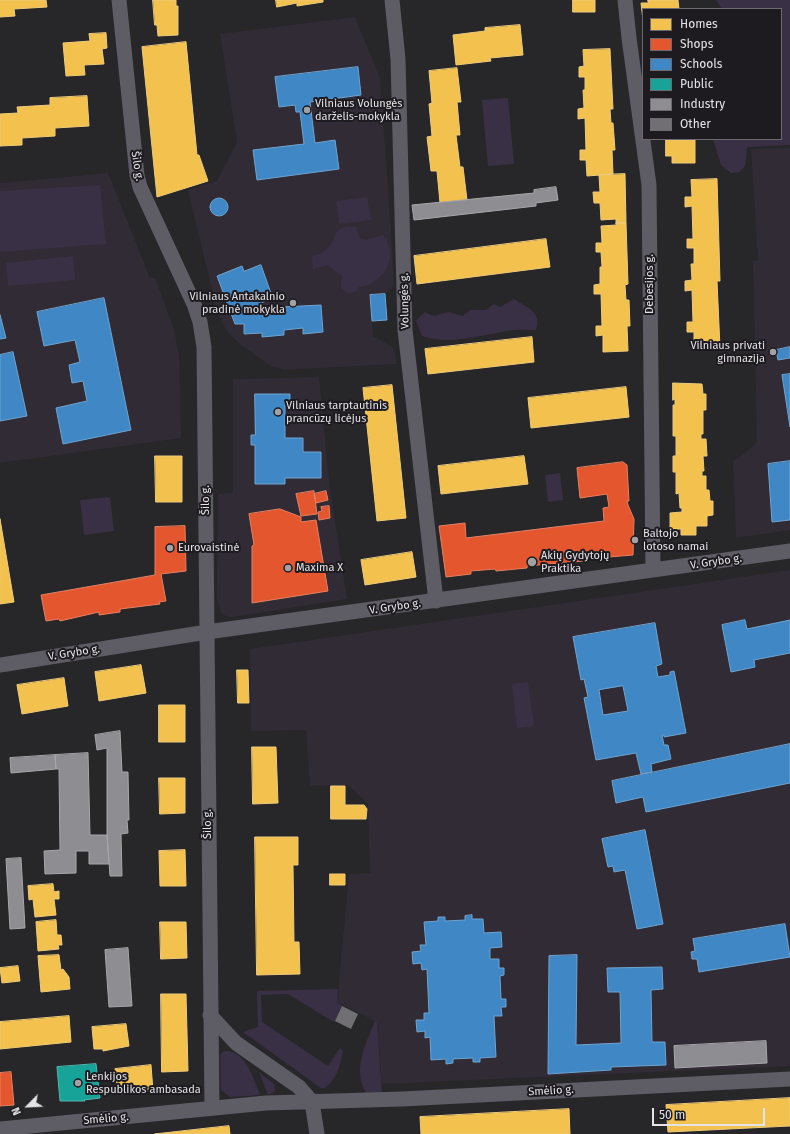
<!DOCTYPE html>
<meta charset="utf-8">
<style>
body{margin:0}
#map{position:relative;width:790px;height:1134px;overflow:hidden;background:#272628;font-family:"Fira Sans",sans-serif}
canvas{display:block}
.legend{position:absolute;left:642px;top:8px;width:140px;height:132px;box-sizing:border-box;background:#1d1b20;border:1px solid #6d6b6f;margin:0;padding:5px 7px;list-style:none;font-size:12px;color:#e4e3e6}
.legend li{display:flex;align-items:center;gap:8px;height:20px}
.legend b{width:20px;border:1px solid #6d6b6f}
.north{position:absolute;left:8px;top:1086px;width:40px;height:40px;-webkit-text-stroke:3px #1d1b20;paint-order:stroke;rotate:246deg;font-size:11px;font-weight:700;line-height:16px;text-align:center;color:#e4e3e6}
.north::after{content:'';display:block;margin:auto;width:14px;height:18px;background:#e4e3e6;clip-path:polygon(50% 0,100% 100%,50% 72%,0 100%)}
.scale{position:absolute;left:652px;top:1108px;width:113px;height:18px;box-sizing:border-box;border:2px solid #e4e3e6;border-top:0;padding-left:5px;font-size:12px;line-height:14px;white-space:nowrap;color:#e4e3e6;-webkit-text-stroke:3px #1d1b20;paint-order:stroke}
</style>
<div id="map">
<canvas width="790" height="1134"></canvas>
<ul class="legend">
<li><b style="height:11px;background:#f2c14e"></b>Homes</li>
<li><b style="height:11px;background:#e4572e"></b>Shops</li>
<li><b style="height:11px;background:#3f88c5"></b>Schools</li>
<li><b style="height:11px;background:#17a398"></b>Public</li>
<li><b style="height:11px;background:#8d8d92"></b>Industry</li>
<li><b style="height:11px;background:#716e74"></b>Other</li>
</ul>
<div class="north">N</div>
<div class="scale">50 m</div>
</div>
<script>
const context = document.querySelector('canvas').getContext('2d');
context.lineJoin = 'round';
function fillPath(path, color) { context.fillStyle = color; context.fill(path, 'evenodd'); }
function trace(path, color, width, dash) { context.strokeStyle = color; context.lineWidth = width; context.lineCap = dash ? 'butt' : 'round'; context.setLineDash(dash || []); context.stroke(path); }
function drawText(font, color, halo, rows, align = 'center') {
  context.font = font + ' "Fira Sans",sans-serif'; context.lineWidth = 4; context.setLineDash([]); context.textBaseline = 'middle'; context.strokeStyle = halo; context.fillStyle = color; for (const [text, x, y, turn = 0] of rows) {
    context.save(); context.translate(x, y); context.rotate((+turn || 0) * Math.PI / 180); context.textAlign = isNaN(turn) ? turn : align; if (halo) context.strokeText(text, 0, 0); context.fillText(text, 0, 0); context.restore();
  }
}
const built = new Path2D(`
 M355 17 380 78 391 232 394 286 385 294 370 295 373 336 394 348 397 364 284 370 271 366 242 346 226 330 217 311 188 190 217 181 237 142 220 34Z
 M790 148V530L736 538 733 460 739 458 757 442 753 261H758L751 149Z
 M108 173 150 278H155L174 329 179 355 181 438 0 463V183Z
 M319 377 330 489 347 599 234 617 226 616 222 614 217 598 218 494 233 493V379Z
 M790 570V1066L382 1084 377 1022 337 1002 349 874 370 873 368 804 348 785 310 786 306 730 251 731 250 649Z`);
const green = new Path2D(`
 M716 0H790V145L747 147 745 166 739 172 731 173 721 165 713 139H781V9H722Z
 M508 98 514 164 488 166 482 100Z
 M100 185 106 244 0 252V191Z
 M367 197 371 220 339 224 336 201Z
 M347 226 356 227 360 239 366 240 383 235C400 256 384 284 359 287L355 292 347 293 341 288 342 276 327 265 313 269 312 256C326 254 333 244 337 231Z
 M73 256 75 280 8 286 6 263Z
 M514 299C527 308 542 311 536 330 525 330 513 329 502 332 478 336 446 345 422 336L416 321 425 312 434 316 448 312 463 316 470 310H486L494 304 500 307Z
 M560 473 563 500 548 502 545 475Z
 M110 497 114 531 84 535 80 500Z
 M528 682 534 726 517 728 512 684Z
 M338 989 337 1002 342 1006 334 1022 288 994 261 995 262 1022 328 1066 340 1048 343 1051C340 1066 337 1079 325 1088H321L243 1032 258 1027 257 991Z
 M375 1021 377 1022 382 1094 366 1093C352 1069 366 1044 375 1021Z
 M226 1051C246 1051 254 1080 260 1095L230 1097 221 1090 220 1056 222 1052Z
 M259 1072 274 1084 275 1091 268 1095Z`);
const homes = new Path2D(`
 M0 0H46L47 7 14 9 15 16 0 17Z
 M153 0H176V6H178V35L158 36 157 25H155Z
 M276 0H323V2L297 6V3L277 7Z
 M573 0H595V12H573Z
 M648 0H678L679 9H643V20L641 3H648Z
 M520 25 523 55 490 58 491 61 456 65 453 35 485 31V28Z
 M106 33 107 48 102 49 104 64 84 65 85 75 66 76 63 43 90 41 89 34Z
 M186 42 197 155H199L208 181 157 197 142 47Z
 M610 49 613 109H610L611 123H613L615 150H612L613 174 587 176 586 160H580V150H586L585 118 578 119V109L584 108 583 90H585V77H579V67L584 66 583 50Z
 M457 68 461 102H457L460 135H456L460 167H463L467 200 440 203 437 171H431L427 137 432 136 429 104 432 103 429 71Z
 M87 96 89 126 55 128V136L22 138V145L0 146V114L18 113 17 107 50 105V98Z
 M666 140H695V163H672V156H666Z
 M625 174 626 223H616V219L601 220 600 203H594L593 192H600L599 175Z
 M717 179 720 281H717L720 348H694V332H687V322H693L692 290 685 291V281L692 280 691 264H694V248H687V239H693L692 206 685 207V197H692L691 180Z
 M616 223H626L628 284 625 285 626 300H629L630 326H627L628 351 603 352V335L596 336V326H602L601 294H594V285L600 284V267H602L601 252H596V243H602L601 226 616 225Z
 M546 239 550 267 417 284 414 256Z
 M532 337 534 362 428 374 425 349Z
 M673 383 702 384 703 394H706V410H703V434H701V439H706L707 456H703L704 471H702V476H706V490H709L710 501H713V515L707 516V526H696V535H681V529H670V513L682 512V508H680L679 493 676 494V472H673V456H676V436H673V405H675V399L673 400Z
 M392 385 406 518 377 521 363 388Z
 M626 387 629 417 531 428 528 398Z
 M155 456H182V502H156Z
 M524 456 528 484 441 494 438 466Z
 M0 519 14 602 0 604Z
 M412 552 416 577 365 585 361 560Z
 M141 665 146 693 99 701 95 672Z
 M237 670H248L249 703H238Z
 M64 678 68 706 22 714 17 685Z
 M159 705H185V742H159Z
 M252 747H276L278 803 253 804Z
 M159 778H185V813L160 814Z
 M331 786H345V805H364L367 809 366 819H331Z
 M255 837H298V865H293L294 942H299L300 974 257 975Z
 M185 850 186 886H160L159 851Z
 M330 874H345V885H330Z
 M53 884 54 892 59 891V899H54L56 915 35 917 33 899 29 900 28 886Z
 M56 920 57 935H61L62 945H58L59 949 38 951 36 922Z
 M160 922H186L187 958 161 959Z
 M59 955 61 970 63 969 69 977 70 989 41 992 38 956Z
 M18 966 20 981 2 983 0 968Z
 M161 994H186L188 1071 162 1072Z
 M69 1016 71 1042 0 1049V1022Z
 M126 1024 129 1046 103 1051V1049H94L92 1027Z
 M151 1065 153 1091 118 1094 115 1069Z
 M790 1098V1126L668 1132 666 1105Z
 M569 1109 570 1134H421L420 1117Z
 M229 1126 230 1134H155Z`);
const shops = new Path2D(`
 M623 462 627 465 629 501H627L628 505 634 519 633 555 609 557V555L583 558V561L527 566V568L496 571 495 569 471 571V574L446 577 439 526 465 523 466 538 604 521 603 508 609 507 607 494 580 498 577 468Z
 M314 491 317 514 301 516 296 494Z
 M326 491 328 500 316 503 314 494Z
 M329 506 330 518 319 520 318 512 322 511 321 507Z
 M280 509 301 517V522L316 520 328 591 252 603V546L254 545 249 514Z
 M185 526 186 571 161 574 166 601 159 602 160 604 120 609V612L99 615V612L60 621 59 619 46 621 41 595 155 575V527Z
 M11 1072 14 1105 0 1106V1073Z`);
const schools = new Path2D(`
 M358 67 361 95 310 102 315 143 335 140 339 169 257 180 253 150 304 144 300 112H296L295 105 279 107 275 77Z
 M210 207a9 9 0 1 1 18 0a9 9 0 1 1-18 0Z
 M261 265 273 299 260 303 261 308 321 305 323 332 303 334V328L284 330V335L262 337V333L244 334V324H235L217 276 242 266 244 271Z
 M385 294 387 320 372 321 370 295Z
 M104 298 131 430 63 444 56 408 87 401 83 381 72 383 69 365 80 362 75 340 44 346 37 312Z
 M0 315 6 338 0 339Z
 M790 347V358L778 360 776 350Z
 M13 352 27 416 0 421V355Z
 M790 374V427L782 375Z
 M255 394H290V404H285V438H303V452H321V478H285V484H255V445H251V435H255Z
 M790 461V520L772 522 768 464Z
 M745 620 747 629 790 620V653L754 660 755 667 731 672 722 625Z
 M655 623 662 664 656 666 658 677 670 675V672L674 671 686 733 664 737V735H662L664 745H668L671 759 651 764 652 772 641 774 636 753 596 760 584 698 588 697 584 679 581 680 573 637ZM623 686 628 711 603 715 599 690Z
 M790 744V783L646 812 643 797 616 803 612 781Z
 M645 830 663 924 637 929 625 870 614 872 613 866 608 867 602 839Z
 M472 915V919H483L484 933 501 932 502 947 490 948V959H499V968H504V975L500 976 501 999H506V1007H501L502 1016H494L496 1057 480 1058V1062H473V1058L453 1059V1063L446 1064V1059L431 1060 430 1037 425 1038V1031L417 1032 416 1020H424V1013H429L427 969 422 970 421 963 413 964 412 952 421 951 420 945H426L424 922 438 921V917H445V921L465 920V916Z
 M785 924 790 957 699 972 697 959H692L691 952 695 951 693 939Z
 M577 955 576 1045 621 1043 620 992H608L607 968 662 967 663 989 651 990 652 1042H665L666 1065 611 1067V1070L548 1074 549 956Z`);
const public = new Path2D(`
 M96 1064 100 1098 84 1100 85 1101H60L57 1067Z`);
const industry = new Path2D(`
 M556 187 558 200 536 203V206L414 220 412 205 534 193V190Z
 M120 731 122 772H128L129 820H127L128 833 121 834 122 876H110L107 835V748L97 750 95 735Z
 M88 753 90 835H107L109 864H89V851H76V873L45 874 44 851 60 850 59 769H56L55 755Z
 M55 755 56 769 11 773 10 758Z
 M21 858 25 928 10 929 6 859Z
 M128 948 132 1006 109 1007 105 950Z
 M766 1041 767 1063 675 1068 674 1046Z`);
const building = new Path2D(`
 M342 1006 358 1014 351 1029 335 1021Z`);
const minor = new Path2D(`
 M119 0 137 175 140 187 194 304 200 322 204 347 212 1108
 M392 0 398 59 405 330 436 601
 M625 0 629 38 649 185 653 570
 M0 665 207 632 790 551
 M210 1015 236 1043 299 1087 312 1102 317 1134
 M0 1129 266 1103 402 1099 790 1079`);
const markers = [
 [307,110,4,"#a2a1a4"],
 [293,303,4,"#a2a1a4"],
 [773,352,4,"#a2a1a4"],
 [278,412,4,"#a2a1a4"],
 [635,540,4,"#a2a1a4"],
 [170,548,4,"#a2a1a4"],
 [532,562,5,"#a2a1a4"],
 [288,568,4,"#a2a1a4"],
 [78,1083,4,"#a2a1a4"]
];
const poiNames = [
 ["Vilniaus Volungės",315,104],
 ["darželis-mokykla",315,117],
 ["Vilniaus Antakalnio",285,297,"right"],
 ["pradinė mokykla",285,310,"right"],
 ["Vilniaus privati",765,346,"right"],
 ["gimnazija",765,359,"right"],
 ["Vilniaus tarptautinis",286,406],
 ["prancūzų licėjus",286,419],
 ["Baltojo",643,534],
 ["lotoso namai",643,547],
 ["Eurovaistinė",178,548],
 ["Akių Gydytojų",541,556],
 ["Praktika",541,569],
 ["Maxima X",296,568],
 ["Lenkijos",86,1077],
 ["Respublikos ambasada",86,1090]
];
const streetNames = [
 ["Šilo g.",137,166,81],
 ["Debesijos g.",650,284,-90],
 ["Volungės g.",405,301,-91],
 ["Šilo g.",206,500,-90],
 ["V. Grybo g.",716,562,-8],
 ["V. Grybo g.",395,607,-8],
 ["V. Grybo g.",74,653,-9],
 ["Šilo g.",208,824,-90],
 ["Smėlio g.",551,1091,-3],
 ["Smėlio g.",106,1119,-5]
];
fillPath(built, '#302b34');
fillPath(green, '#3a3045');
fillPath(homes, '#f2c14e');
trace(homes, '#eecb7c', 1);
fillPath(shops, '#e4572e');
trace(shops, '#e48165', 1);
fillPath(schools, '#3f88c5');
trace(schools, '#70a3cf', 1);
fillPath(public, '#17a398');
trace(public, '#54b6af', 1);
fillPath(industry, '#8d8d92');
trace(industry, '#a7a7ab', 1);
fillPath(building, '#716e74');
trace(minor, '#5e5c64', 15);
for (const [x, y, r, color] of markers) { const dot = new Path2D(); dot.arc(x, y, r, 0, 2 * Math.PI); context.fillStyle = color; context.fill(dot); trace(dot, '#1d1b20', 1.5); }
drawText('11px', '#e4e3e6', '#1d1b20', poiNames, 'left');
drawText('11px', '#e4e3e6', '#1d1b20', streetNames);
</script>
